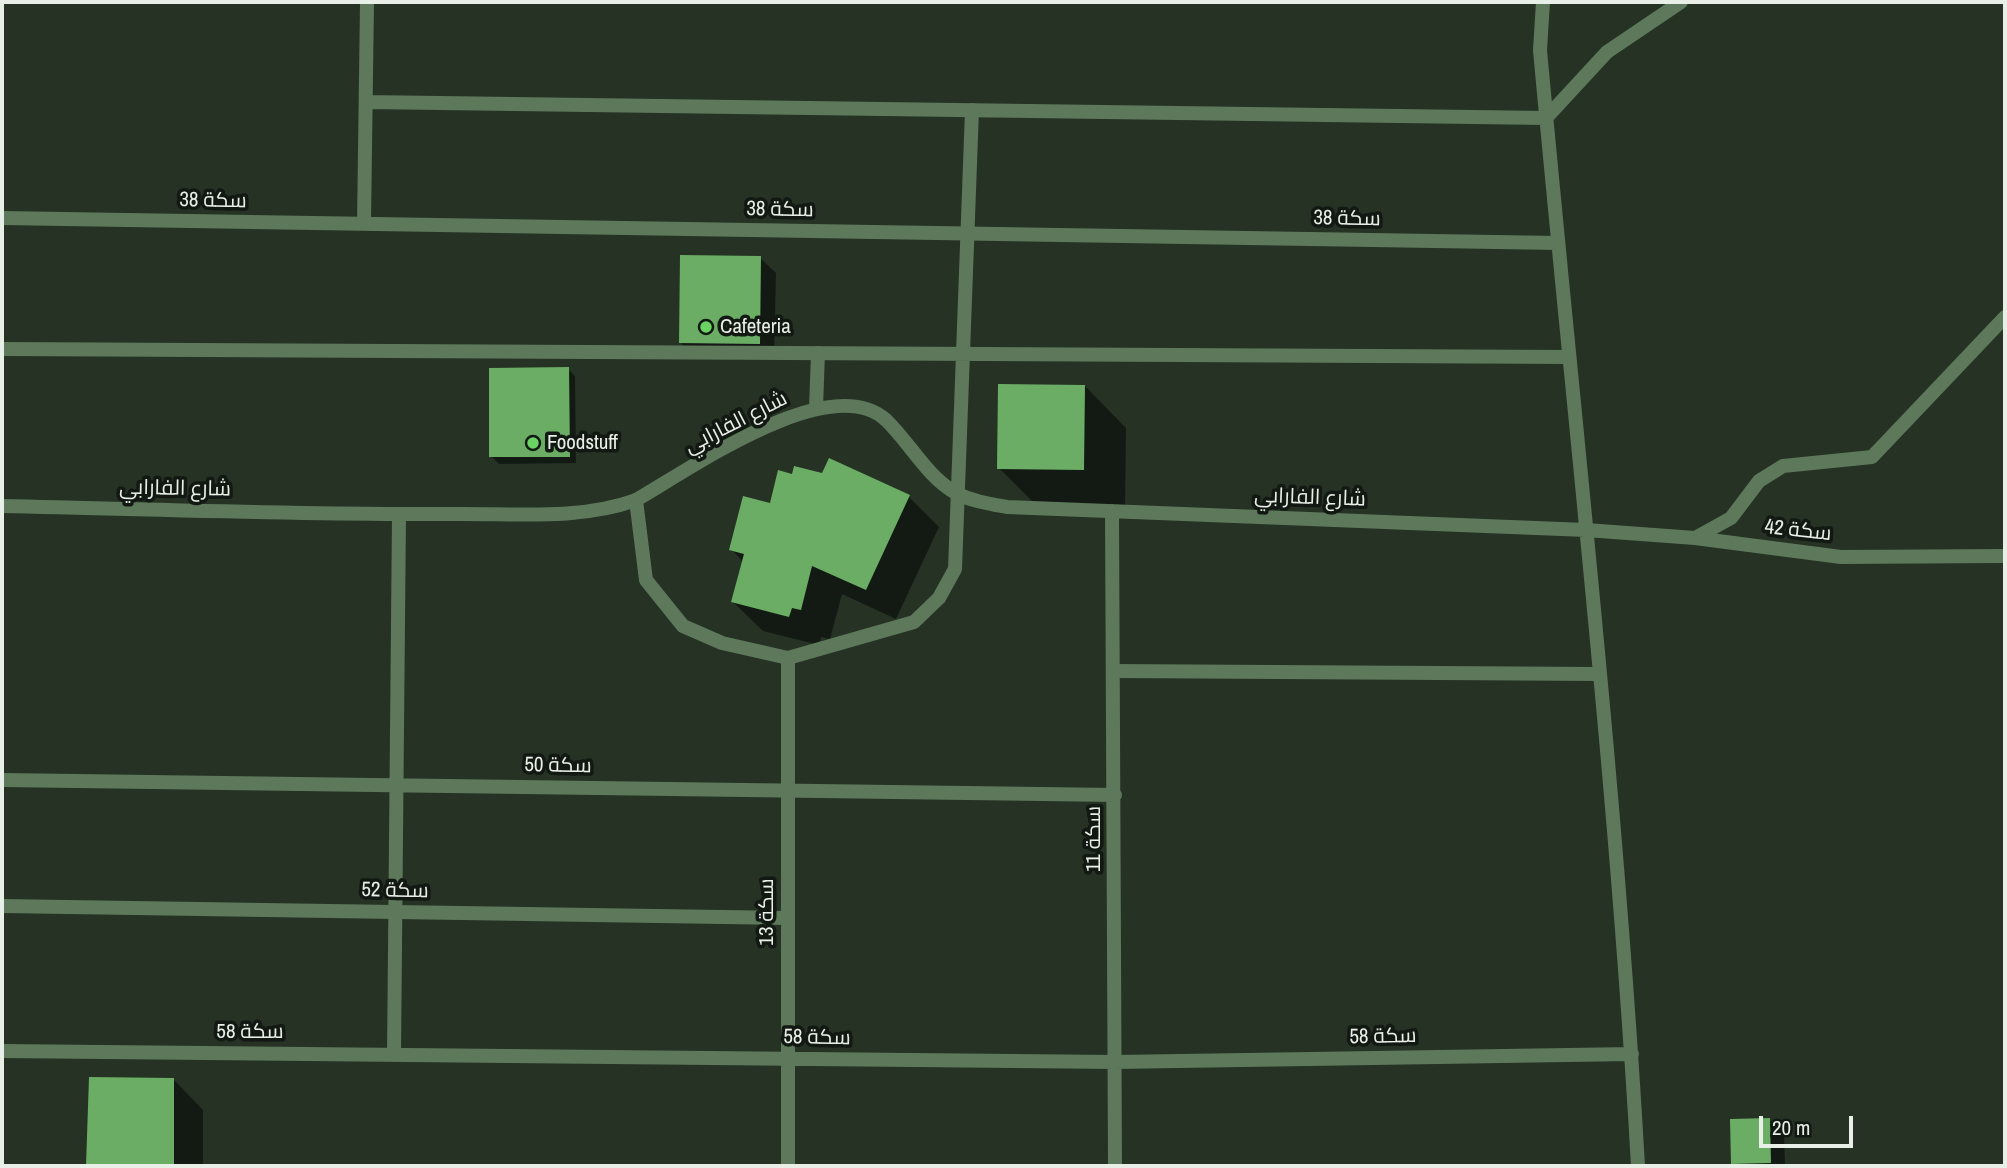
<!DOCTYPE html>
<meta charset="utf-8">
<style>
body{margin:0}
#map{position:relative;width:2007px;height:1168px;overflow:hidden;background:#253224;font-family:"Archivo Narrow",sans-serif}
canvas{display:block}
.frame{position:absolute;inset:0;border:4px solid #e7efe6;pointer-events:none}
.scale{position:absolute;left:1759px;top:1116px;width:94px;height:32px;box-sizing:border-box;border:4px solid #e7efe6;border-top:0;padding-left:9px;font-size:21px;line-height:24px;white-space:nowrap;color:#e7efe6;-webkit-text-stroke:5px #121812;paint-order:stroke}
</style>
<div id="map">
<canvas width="2007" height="1168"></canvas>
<div class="frame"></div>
<div class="scale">20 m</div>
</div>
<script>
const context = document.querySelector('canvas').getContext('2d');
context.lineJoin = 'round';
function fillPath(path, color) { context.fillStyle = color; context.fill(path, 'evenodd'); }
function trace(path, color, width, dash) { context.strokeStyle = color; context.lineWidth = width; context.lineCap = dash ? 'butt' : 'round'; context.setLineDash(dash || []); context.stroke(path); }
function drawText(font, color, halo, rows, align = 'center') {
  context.font = font + ' "Archivo Narrow",Cairo,sans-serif'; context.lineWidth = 7; context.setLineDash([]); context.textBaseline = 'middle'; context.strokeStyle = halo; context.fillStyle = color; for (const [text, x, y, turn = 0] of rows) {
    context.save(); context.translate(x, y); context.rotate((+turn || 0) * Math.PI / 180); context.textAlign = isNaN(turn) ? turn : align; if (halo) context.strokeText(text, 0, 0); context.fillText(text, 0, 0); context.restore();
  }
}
const shadow = new Path2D(`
 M760 258 776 273 774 359 696 358 680 342Z
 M568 369 575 376 576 463 499 464 491 456Z
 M1085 386 1126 428 1125 510 1040 509 999 468Z
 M830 461 909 497 939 527 896 619 842 594 830 639 821 637 819 645 763 631 733 602 743 562 731 549 793 476 823 475Z
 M91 1079 174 1080 203 1110V1166H88Z
 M1769 1119 1784 1135 1785 1166H1736L1733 1163Z`);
const building = new Path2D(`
 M680 255 761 256 760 344 679 343Z
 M569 367 570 457H489V368Z
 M998 384 1085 385 1084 470 997 469Z
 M829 458 910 495 866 590 812 566 801 610 792 608 789 617 731 602 744 554 729 550 743 496 770 503 778 470 792 474 794 466 822 473Z
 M89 1077 174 1078V1166H86Z
 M1770 1118 1771 1163 1731 1164 1730 1119Z`);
const lane = new Path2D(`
 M2 349 1569 357
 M636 500 646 580 683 626 722 643 788 658 914 622 939 598 955 569 972 110
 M1695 538 1731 518 1759 481 1783 466 1872 457 2005 317
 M1114 671 1599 674
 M2 906 788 918`);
const street = new Path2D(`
 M1543 2 1540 50C1574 422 1617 793 1638 1166
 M366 102 1546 118 1607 52 1681 2
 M2 218 1558 243
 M364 224 367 2
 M816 408 818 353
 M2 506C152 509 302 515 452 514 512 513 578 521 636 500 689 470 830 369 886 420 910 443 927 477 956 493 971 501 990 504 1007 507L1586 530 1695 538 1841 557 2005 556
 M1112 511 1115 1166
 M788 658V1166
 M2 780 1115 795
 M2 1051 1115 1062 1632 1054
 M394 1055 399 514`);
const markers = [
 [706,327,7,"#6bd363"],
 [533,443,7,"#6bd363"]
];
const streetNames = [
 ["سكة 38",213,201,1],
 ["سكة 38",780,210,1],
 ["سكة 38",1347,219,1],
 ["شارع الفارابي",736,423,-27],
 ["شارع الفارابي",175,489,1],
 ["شارع الفارابي",1310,498,2],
 ["سكة 42",1798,531,6],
 ["سكة 50",558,766,1],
 ["سكة 11",1094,839,-90],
 ["سكة 52",395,891,1],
 ["سكة 13",767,912,-90],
 ["سكة 58",250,1032],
 ["سكة 58",1383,1037,-1],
 ["سكة 58",817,1038,1]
];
const poiNames = [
 ["Cafeteria",720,327],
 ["Foodstuff",547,443]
];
fillPath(shadow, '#0007');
fillPath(building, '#6bad65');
trace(lane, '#5d785b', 14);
trace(street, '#5d785b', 14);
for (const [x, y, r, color] of markers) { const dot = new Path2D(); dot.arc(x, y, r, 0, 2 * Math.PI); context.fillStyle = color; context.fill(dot); trace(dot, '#121812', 2.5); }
drawText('21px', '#e7efe6', '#121812', streetNames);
drawText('21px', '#e7efe6', '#121812', poiNames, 'left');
</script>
